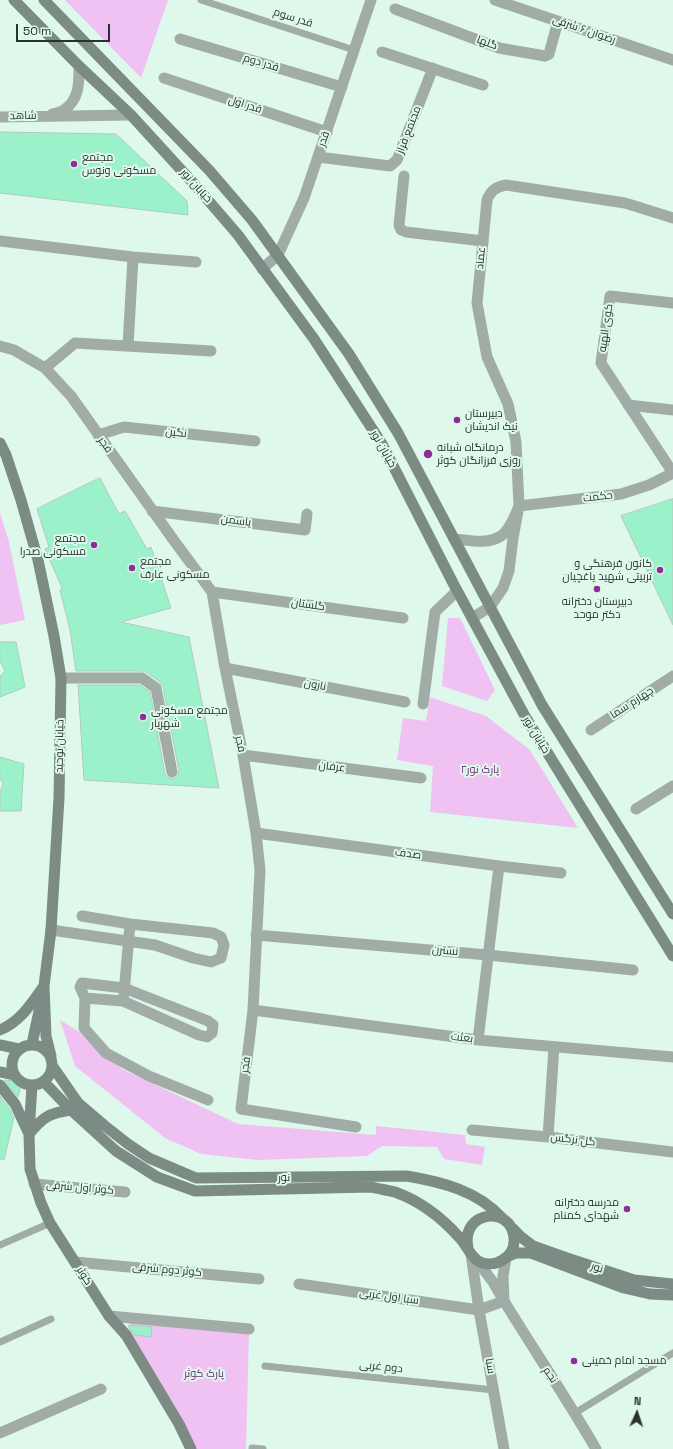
<!DOCTYPE html>
<meta charset="utf-8">
<style>
body{margin:0}
#map{position:relative;width:673px;height:1449px;overflow:hidden;background:#def8eb;font-family:"Space Grotesk",sans-serif}
canvas{display:block}
.north{position:absolute;left:617px;top:1393px;width:40px;height:40px;-webkit-text-stroke:3px #def8eb;paint-order:stroke;rotate:3deg;font-size:11px;font-weight:700;line-height:16px;text-align:center;color:#29322e}
.north::after{content:'';display:block;margin:auto;width:14px;height:18px;background:#29322e;clip-path:polygon(50% 0,100% 100%,50% 72%,0 100%)}
.scale{position:absolute;left:16px;top:24px;width:94px;height:18px;box-sizing:border-box;border:2px solid #29322e;border-top:0;padding-left:5px;font-size:12px;line-height:14px;white-space:nowrap;color:#29322e;-webkit-text-stroke:3px #def8eb;paint-order:stroke}
</style>
<div id="map">
<canvas width="673" height="1449"></canvas>
<div class="north">N</div>
<div class="scale">50 m</div>
</div>
<script>
const context = document.querySelector('canvas').getContext('2d');
context.lineJoin = 'round';
function fillPath(path, color) { context.fillStyle = color; context.fill(path, 'evenodd'); }
function trace(path, color, width, dash) { context.strokeStyle = color; context.lineWidth = width; context.lineCap = dash ? 'butt' : 'round'; context.setLineDash(dash || []); context.stroke(path); }
function drawText(font, color, halo, rows, align = 'center') {
  context.font = font + ' "Space Grotesk",Cairo,sans-serif'; context.lineWidth = 4; context.setLineDash([]); context.textBaseline = 'middle'; context.strokeStyle = halo; context.fillStyle = color; for (const [text, x, y, turn = 0] of rows) {
    context.save(); context.translate(x, y); context.rotate((+turn || 0) * Math.PI / 180); context.textAlign = isNaN(turn) ? turn : align; if (halo) context.strokeText(text, 0, 0); context.fillText(text, 0, 0); context.restore();
  }
}
const green = new Path2D(`
 M65 0H168L141 78Z
 M0 513 9 542 25 620 0 625Z
 M448 618H460L495 690 487 701 442 686Z
 M430 697 486 716 530 750 578 828 430 812 433 766 397 760 403 718 426 721Z
 M60 1020 81 1033 122 1069 238 1124 376 1135V1126L465 1135 466 1144 485 1147 482 1165 444 1159 437 1147 382 1146 367 1156 258 1160 201 1154 165 1138 75 1066Z
 M130 1322 249 1333 246 1449H193L129 1336Z`);
const building = new Path2D(`
 M0 132 116 134 187 201 188 215 0 193Z
 M100 478 119 514 125 511 147 549 151 547 171 608 121 622 189 637 219 788 84 780 78 685H140L150 692 165 774 167 777 173 779 177 777 179 771 163 687 160 682 146 672 142 671H76L70 630 60 590 62 588 45 549 49 547 37 509Z
 M673 499V625L621 516Z
 M0 642H16L25 687 0 697V676L5 671 0 661Z
 M0 757 24 764 21 811H0V793L3 783 0 779Z
 M5 1080 22 1082 18 1097 5 1081Z
 M0 1096 9 1108 14 1118 4 1160 0 1159Z
 M129 1325 152 1327 151 1337 134 1335 129 1328Z`);
const service = new Path2D(`
 M201 0 354 50
 M0 1245 50 1223
 M0 1342 51 1319
 M265 1366 494 1390
 M575 1413 673 1353
 M252 1448 263 1449`);
const minor = new Path2D(`
 M495 0 673 60
 M395 9 499 48 545 56 549 54 558 21
 M180 39 342 87
 M382 52 483 85
 M164 78 327 132
 M318 157 390 166 397 160 433 68
 M404 176 399 225 401 230 406 232 483 241
 M0 241 133 257 196 262
 M262 269 278 255 304 198 371 0
 M0 346 14 350 45 368 71 396 175 542 212 592 225 668 243 755 256 833 260 870 253 1010 241 1109 356 1127
 M128 346 133 257
 M45 368 75 343 211 351
 M628 405 673 410
 M98 435 124 427 255 441
 M673 473 601 363 610 296 673 303
 M152 511 305 530 307 514
 M212 592 403 618
 M225 668 405 702
 M61 678H142L156 688 172 772
 M423 704 435 612 457 591
 M591 730 673 676
 M243 755 421 778
 M636 809 673 786
 M256 833 499 866 561 873
 M51 930 155 945 193 958 211 962 221 958 224 945 221 937 213 933 130 924 82 916
 M256 935 488 955 633 970
 M82 983 124 988 208 1021 213 1025 212 1033 207 1037 199 1035 123 1001 85 998 80 987Z
 M124 994 130 924
 M85 998 84 1028 106 1053 149 1076 208 1100
 M253 1010 478 1040 673 1057
 M478 1040 499 866
 M472 1130 548 1137 673 1152
 M548 1137 554 1047
 M34 1184 125 1192
 M75 1262 259 1279
 M299 1284 479 1310 471 1254
 M504 1301 479 1310 504 1449
 M109 1316 249 1329
 M0 1433 101 1389`);
const tertiary = new Path2D(`
 M52 114C56 113 61 112 64 110 80 99 79 82 79 66
 M0 117 131 115
 M673 218 625 203 506 185C496 187 491 190 487 200L477 303 487 357 508 404 516 442 519 506 621 494 649 485 673 473
 M454 539C469 540 487 545 501 536 510 530 515 515 519 506L513 538 509 571 503 588 490 607 472 618
 M475 1258 493 1282 504 1301 503 1276 506 1258
 M504 1301C534 1350 567 1399 596 1449`);
const secondary = new Path2D(`
 M14 0 79 66 131 115 195 185 238 235 314 339 382 444 453 583 526 718 673 956
 M44 0 209 170 252 220 349 354 398 433 542 705 673 914
 M0 443 6 455 21 500 38 560 54 636 61 678 59 798 51 930 44 986 46 1036 51 1056
 M0 1030C20 1022 32 1003 44 986
 M32 1044 41 1002
 M12 1065a20 20 0 1 1 40 0a20 20 0 1 1-40 0Z
 M0 1045 19 1049
 M53 1067 78 1103 105 1126 128 1144 149 1158 196 1178 407 1176C442 1182 478 1191 502 1218
 M0 1072 15 1075
 M44 1082 71 1110 116 1151 157 1177 195 1191 371 1187C379 1189 387 1190 395 1192 420 1201 442 1218 459 1237 466 1244 470 1256 478 1261 494 1270 516 1257 514 1238 512 1205 460 1210 468 1248
 M0 1085 15 1104 29 1134C43 1117 49 1113 71 1110
 M32 1085 29 1134 30 1169 41 1203 50 1223 109 1316 126 1335 179 1424 191 1449
 M512 1228 521 1237 533 1246 567 1258 634 1280 673 1284
 M509 1256 516 1253H531L624 1288 650 1294 673 1295`);
const markers = [
 [74,164,4,"#8c2e97"],
 [457,420,4,"#8c2e97"],
 [428,454,5,"#8c2e97"],
 [94,545,4,"#8c2e97"],
 [132,568,4,"#8c2e97"],
 [660,570,4,"#8c2e97"],
 [597,589,4,"#8c2e97"],
 [143,717,4,"#8c2e97"],
 [627,1209,4,"#8c2e97"],
 [574,1361,4,"#8c2e97"]
];
const streetNames = [
 ["قدر سوم",293,18,18],
 ["رضوان ۶ شرقی",584,30,19],
 ["گلها",487,43,20],
 ["قدر دوم",261,63,17],
 ["قدر اول",245,105,18],
 ["شاهد",23,116,-1],
 ["مجتمع فراز",409,130,-69],
 ["قدر",324,139,-71],
 ["خیابان نور",196,186,48],
 ["عماد",481,258,-85],
 ["کوی الهیه",606,328,-82],
 ["نگین",176,433,6],
 ["فجر",105,445,55],
 ["خیابان نور",383,449,61],
 ["حکمت",598,497,-7],
 ["یاسمن",236,521,7],
 ["گلستان",308,605,8],
 ["نارون",315,685,11],
 ["چهارم سما",632,703,-33],
 ["خیابان نور",536,735,59],
 ["فجر",240,744,77],
 ["خیابان توحید",60,746,-89],
 ["عرفان",332,767,7],
 ["صدف",408,854,8],
 ["نسترن",445,951,5],
 ["بعثت",462,1038,8],
 ["فجر",246,1065,-83],
 ["گل نرگس",573,1140,7],
 ["نور",284,1178],
 ["کوثر اول شرقی",80,1188,5],
 ["نور",597,1268,18],
 ["کوثر دوم شرقی",167,1270,5],
 ["کوثر",84,1276,58],
 ["سبا اول غربی",389,1297,8],
 ["سبا",490,1366,80],
 ["دوم غربی",381,1367,6],
 ["نجم",550,1375,56]
];
const poiNames = [
 ["مجتمع",82,158],
 ["مسکونی ونوس",82,171],
 ["دبیرستان",465,414],
 ["نیک اندیشان",465,427],
 ["درمانگاه شبانه",437,448],
 ["روزی فرزانگان کوثر",437,461],
 ["مجتمع",86,539,"right"],
 ["مسکونی صدرا",86,552,"right"],
 ["مجتمع",140,562],
 ["مسکونی عارف",140,575],
 ["کانون فرهنگی و",652,564,"right"],
 ["تربیتی شهید یاغچیان",652,577,"right"],
 ["دبیرستان دخترانه",597,602,"center"],
 ["دکتر موحد",597,615,"center"],
 ["مجتمع مسکونی",151,711],
 ["شهریار",151,724],
 ["مدرسه دخترانه",619,1203,"right"],
 ["شهدای کمنام",619,1216,"right"],
 ["مسجد امام خمینی",582,1361]
];
const parkNames = [
 ["پارک نور۲",480,770],
 ["پارک کوثر",204,1374]
];
fillPath(green, '#efc2f3');
fillPath(building, '#9bf2ca');
trace(building, '#b2cabe', 1);
trace(service, '#a2aca7', 7);
trace(minor, '#a2aca7', 11);
trace(tertiary, '#a2aca7', 11);
trace(secondary, '#7c8b83', 11);
for (const [x, y, r, color] of markers) { const dot = new Path2D(); dot.arc(x, y, r, 0, 2 * Math.PI); context.fillStyle = color; context.fill(dot); trace(dot, '#def8eb', 1.5); }
drawText('11px', '#29322e', '#def8eb', streetNames);
drawText('11px', '#29322e', '#def8eb', poiNames, 'left');
drawText('11px', '#723279', '#def8eb', parkNames);
</script>
